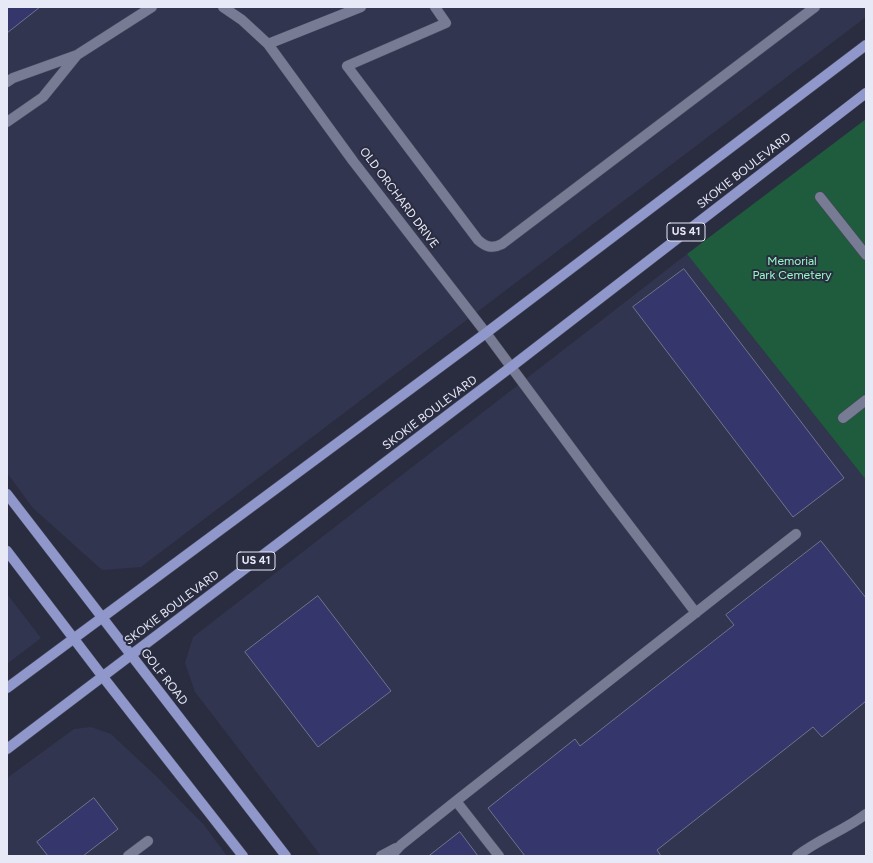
<!DOCTYPE html>
<style>
body{margin:0}
#map{position:relative;width:873px;height:863px;overflow:hidden;background:#2a2c40;font-family:Figtree,sans-serif}
canvas{display:block}
.frame{position:absolute;inset:0;border:8px solid #e7e9f7;pointer-events:none}
</style>
<div id="map">
<canvas width="873" height="863"></canvas>
<div class="frame"></div>
</div>
<script>
const context = document.querySelector('canvas').getContext('2d');
context.lineJoin = 'round';
function fillPath(path, color) { context.fillStyle = color; context.fill(path, 'evenodd'); }
function trace(path, color, width, dash) { context.strokeStyle = color; context.lineWidth = width; context.lineCap = dash ? 'butt' : 'round'; context.setLineDash(dash || []); context.stroke(path); }
function drawText(font, color, halo, rows, align = 'center') {
  context.font = font + ' Figtree,sans-serif'; context.lineWidth = 4; context.setLineDash([]); context.textBaseline = 'middle'; context.strokeStyle = halo; context.fillStyle = color; for (const [text, x, y, turn = 0] of rows) {
    context.save(); context.translate(x, y); context.rotate((+turn || 0) * Math.PI / 180); context.textAlign = isNaN(turn) ? turn : align; if (halo) context.strokeText(text, 0, 0); context.fillText(text, 0, 0); context.restore();
  }
}
const built = new Path2D(`
 M7 7H866V17L141 567 102 570 33 508 7 473Z
 M687 254 866 480V856H321L195 692 185 663 193 637Z
 M7 594 41 638 7 664Z
 M91 727 111 734 156 776 204 825 227 856H7V778L74 729Z`);
const green = new Path2D(`
 M866 119V480L687 254Z`);
const building = new Path2D(`
 M7 7H40L7 33Z
 M684 269 844 478 793 517 633 307Z
 M821 541 866 598V701L822 737 813 727 657 850 661 856H525L488 808 575 739 580 746 734 625 726 615Z
 M318 596 391 691 318 747 245 652Z
 M94 798 118 829 83 856H48L37 842Z
 M460 832 478 856H429Z`);
const minor = new Path2D(`
 M223 7 242 20 268 44 353 161 486 333 603 491 696 613
 M435 7 446 23 347 66 478 240C486 247 492 249 502 244L815 7
 M268 44 361 7
 M7 82 13 78 77 55 152 7
 M7 122 43 97 77 55
 M820 197 866 255
 M843 418 866 400
 M456 801 499 856
 M128 856 148 841
 M381 856 396 848
 M391 856 401 845 456 801 796 534
 M797 856C819 839 845 830 866 814`);
const major = new Path2D(`
 M7 494 286 856
 M7 551 103 677 243 856
 M7 688 486 333 866 45
 M7 749 511 367 866 93`);
const shields = [
 [686,232,38],
 [256,561,38]
];
const shieldNames = [
 ["US 41",686,232],
 ["US 41",256,561]
];
const streetNames = [
 ["SKOKIE BOULEVARD",744,171,-38],
 ["OLD ORCHARD DRIVE",399,198,53],
 ["SKOKIE BOULEVARD",430,413,-37],
 ["SKOKIE BOULEVARD",172,608,-37],
 ["GOLF ROAD",164,677,52]
];
const parkNames = [
 ["Memorial",792,261],
 ["Park Cemetery",792,275]
];
fillPath(built, '#323550');
fillPath(green, '#1f5c3d');
fillPath(building, '#34366c');
trace(building, '#70738b', 1);
trace(minor, '#454759', 11);
trace(major, '#454759', 11);
trace(minor, '#777b93', 10);
trace(major, '#9097cb', 10);
for (const [x, y, w] of shields) { const box = new Path2D(); box.roundRect(x - w / 2, y - 9, w, 18, 3); context.fillStyle = '#2a2c40'; context.fill(box); trace(box, '#e7e9f7', 1); }
drawText('bold 11px', '#e7e9f7', null, shieldNames);
drawText('12px', '#e7e9f7', '#2a2c40', streetNames);
drawText('12px', '#96f9c2', '#2a2c40', parkNames);
</script>
